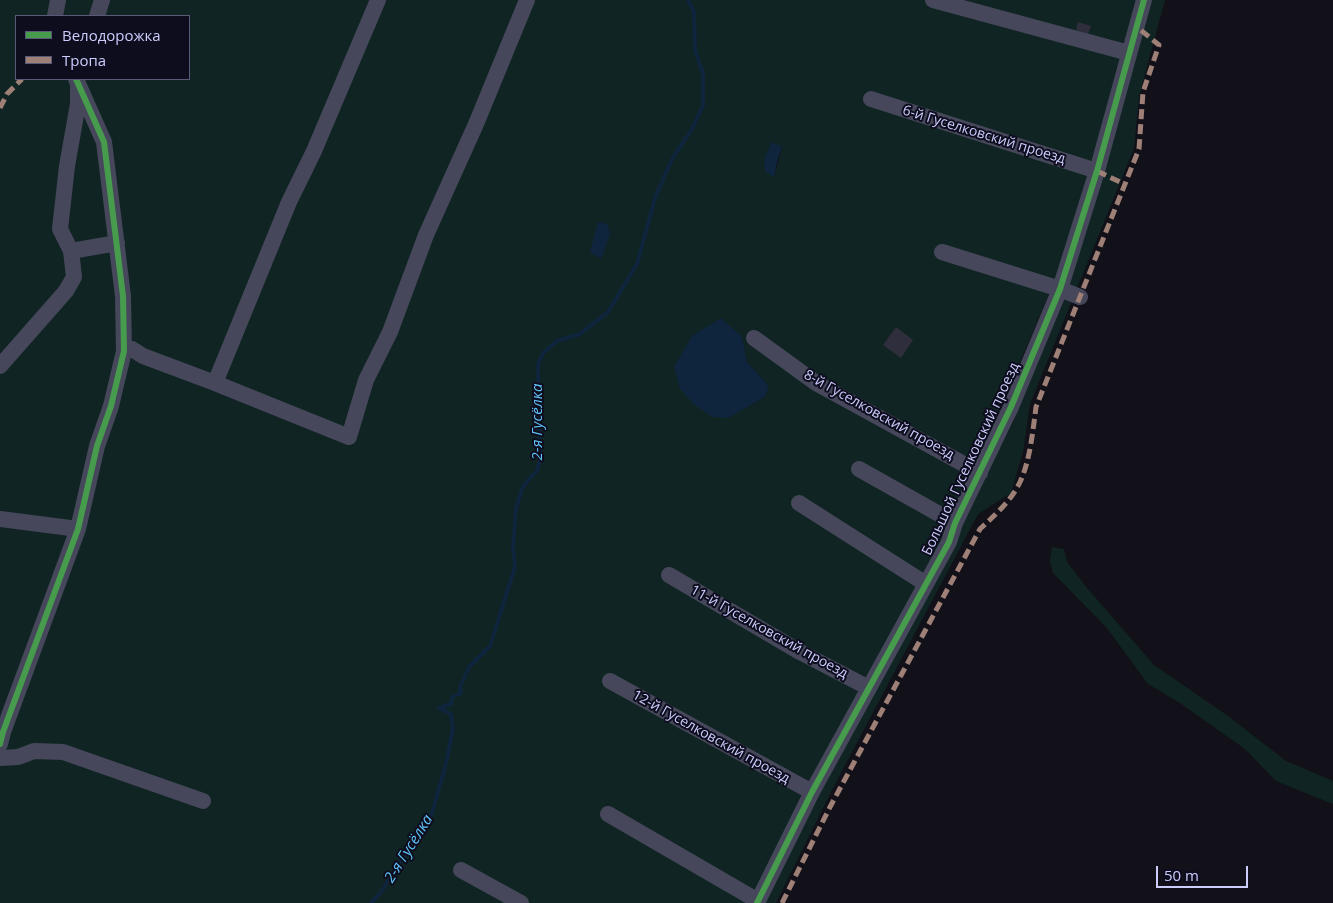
<!DOCTYPE html>
<meta charset="utf-8">
<style>
body{margin:0}
#map{position:relative;width:1333px;height:903px;overflow:hidden;background:#12111a;font-family:"Open Sans",sans-serif}
canvas{display:block}
.legend{position:absolute;left:15px;top:15px;width:175px;height:65px;box-sizing:border-box;background:#0e0d1e;border:1px solid #5a5977;margin:0;padding:6px 9px;list-style:none;font-size:15px;color:#ccccfd}
.legend li{display:flex;align-items:center;gap:10px;height:25px}
.legend b{width:25px;border:1px solid #5a5977}
.scale{position:absolute;left:1156px;top:866px;width:92px;height:22px;box-sizing:border-box;border:2px solid #ccccfd;border-top:0;padding-left:6px;font-size:15px;line-height:18px;white-space:nowrap;color:#ccccfd;-webkit-text-stroke:4px #0e0d1e;paint-order:stroke}
</style>
<div id="map">
<canvas width="1333" height="903"></canvas>
<ul class="legend">
<li><b style="height:6px;background:#469c4c"></b>Велодорожка</li>
<li><b style="height:6px;background:#9e8076"></b>Тропа</li>
</ul>
<div class="scale">50 m</div>
</div>
<script>
const context = document.querySelector('canvas').getContext('2d');
context.lineJoin = 'round';
function fillPath(path, color) { context.fillStyle = color; context.fill(path, 'evenodd'); }
function trace(path, color, width, dash) { context.strokeStyle = color; context.lineWidth = width; context.lineCap = dash ? 'butt' : 'round'; context.setLineDash(dash || []); context.stroke(path); }
function drawText(font, color, halo, rows, align = 'center') {
  context.font = font + ' "Open Sans",sans-serif'; context.lineWidth = 4; context.setLineDash([]); context.textBaseline = 'middle'; context.strokeStyle = halo; context.fillStyle = color; for (const [text, x, y, turn = 0] of rows) {
    context.save(); context.translate(x, y); context.rotate((+turn || 0) * Math.PI / 180); context.textAlign = isNaN(turn) ? turn : align; if (halo) context.strokeText(text, 0, 0); context.fillText(text, 0, 0); context.restore();
  }
}
const green = new Path2D(`
 M0 0H1140L1091 174 1054 282 945 539 751 903H0ZM16 16H189V79H16ZM772 143 782 147 774 177ZM714 322 742 337 747 362 769 386 765 397 744 409 692 336 705 329Z
 M1149 0H1165L1139 96 1134 148 1030 404 1023 452 1011 493 978 514 832 790 776 903H763L1014 421Z
 M1052 547 1064 549 1067 562 1087 588 1154 665 1228 716 1286 761 1333 781V804L1276 781 1245 749 1180 703 1148 684 1107 628 1053 573 1050 561Z`);
const water = new Path2D(`
 M772 142 782 147 778 158 774 177 765 171 764 160Z
 M598 222 608 224 610 235 601 259 590 252Z
 M721 318 742 337 747 362 769 386 765 397 728 418 712 417 695 405 680 389 674 367 692 336Z`);
const stream = new Path2D(`
 M371 903 381 892 432 813 446 764 453 728 451 714 439 708 451 704 452 697 461 693 460 687 469 667 490 646 515 567 513 547 516 509 521 492 524 485 537 471 540 460 538 364 543 353 557 341 580 334 608 312 637 264 655 198 672 159 692 129 703 105V74L695 50 694 12 688 0`);
const building = new Path2D(`
 M1078 22 1091 26 1088 34 1076 30Z
 M896 327 913 340 901 358 883 345Z`);
const minor = new Path2D(`
 M378 0 314 151 289 202 215 383 349 437 366 380 390 332 426 235 476 124 527 0
 M933 0 1129 53
 M55 16 58 0
 M97 16 102 0
 M871 99 1097 171
 M71 251 60 229 67 166 78 104V87
 M942 252 1060 289 1080 297
 M754 338 816 383 980 473
 M132 349 143 356 215 383
 M0 366 66 291 74 277 71 251 117 243
 M859 469 955 523
 M799 503 926 584
 M0 519 78 529
 M669 575 800 652 869 688
 M610 681 812 792
 M0 744 3 732 78 529 97 446 111 406 124 351 123 296 104 142 76 79
 M0 758 18 757 34 751 63 752 203 801
 M608 814 758 901
 M461 870 521 903
 M757 903 812 792 949 542 955 523 1011 407 1060 289 1097 171 1144 0`);
const quiet = new Path2D(`
 M0 108 7 94 22 79
 M1097 171 1124 184
 M782 903 830 807 980 529C995 515 1011 501 1020 482 1030 461 1033 430 1036 407L1139 149 1143 92 1159 45 1137 27`);
const cycleway = new Path2D(`
 M0 744 3 732 78 529 97 446 111 406 124 351 123 296 104 142 76 79
 M757 903 812 792 949 542 955 523 1011 407 1060 289 1097 171 1144 0`);
const streetNames = [
 ["6-й Гуселковский проезд",984,135,17],
 ["8-й Гуселковский проезд",879,415,29],
 ["Большой Гуселковский проезд",971,459,-65],
 ["11-й Гуселковский проезд",769,632,29],
 ["12-й Гуселковский проезд",711,737,29]
];
const waterNames = [
 ["2-я Гусёлка",538,422,-90],
 ["2-я Гусёлка",409,849,-58]
];
fillPath(green, '#102523');
fillPath(water, '#0e253d');
trace(stream, '#0e253d', 4);
fillPath(building, '#2f2e3c');
trace(minor, '#46475b', 16);
trace(quiet, '#9e8076', 5, [10, 5]);
trace(cycleway, '#469c4c', 6);
drawText('14px', '#ccccfd', '#0e0d1e', streetNames);
drawText('italic 15px', '#5fc3f8', '#0e0d1e', waterNames);
</script>
